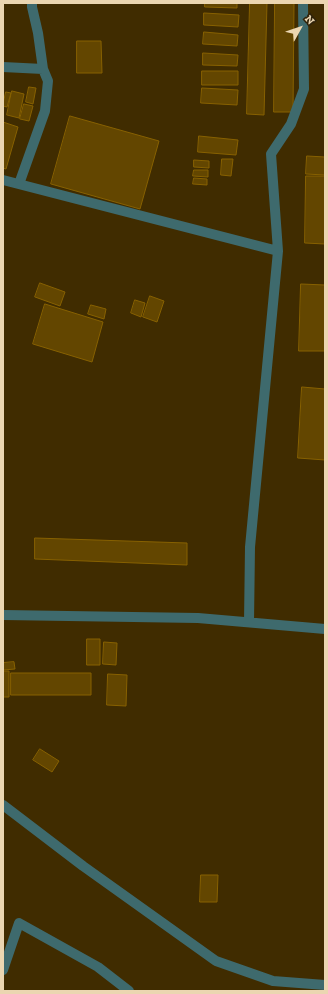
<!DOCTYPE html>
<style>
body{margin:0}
#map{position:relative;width:328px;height:994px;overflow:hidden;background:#402c00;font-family:"Zilla Slab",serif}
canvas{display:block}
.frame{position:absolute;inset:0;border:4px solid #ebd6b1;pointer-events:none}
.north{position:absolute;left:280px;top:8px;width:40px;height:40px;-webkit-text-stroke:3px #30230a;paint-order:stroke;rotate:50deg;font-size:11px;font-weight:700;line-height:16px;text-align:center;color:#ebd6b1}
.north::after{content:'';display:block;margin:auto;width:14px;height:18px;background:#ebd6b1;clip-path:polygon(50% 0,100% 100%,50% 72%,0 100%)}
</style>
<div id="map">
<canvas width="328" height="994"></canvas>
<div class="frame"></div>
<div class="north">N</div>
</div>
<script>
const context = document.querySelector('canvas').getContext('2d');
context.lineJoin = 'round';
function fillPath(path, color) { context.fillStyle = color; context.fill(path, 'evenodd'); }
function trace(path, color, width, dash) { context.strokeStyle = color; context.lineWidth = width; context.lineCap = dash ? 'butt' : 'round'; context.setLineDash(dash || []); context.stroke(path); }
const building = new Path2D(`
 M205 3H237V8L205 7Z
 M250 3H267L264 115 247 114Z
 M275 3H294L293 112H274Z
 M204 13 239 15 238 27 204 25Z
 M204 32 238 35 237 46 203 44Z
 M77 41H101L102 73H77Z
 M203 53 238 55 237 66 203 65Z
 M202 71H238V85H202Z
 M29 87 36 88 33 104 26 102Z
 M202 88 238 90 237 105 201 103Z
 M12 91 24 94 19 118 7 115Z
 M6 92 11 93 7 107 3 106Z
 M24 104 33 106 29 121 20 119Z
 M70 116 159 141 140 209 51 184Z
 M3 122 18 127 6 169 3 168Z
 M199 136 238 140 236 155 198 152Z
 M307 156 325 157V175L306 174Z
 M222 159H233L231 176 221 175Z
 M194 160 209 161V168L194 167Z
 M194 170H208V177L193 176Z
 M306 176H325V244L305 243Z
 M194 178 207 179V185L193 184Z
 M40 283 65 292 60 306 35 297Z
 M301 284 325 285V351H299Z
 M150 296 164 301 157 322 143 317Z
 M135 300 145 303 141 317 131 313Z
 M45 304 103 322 92 362 33 344Z
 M91 305 106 309 104 319 88 314Z
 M302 387 325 389V460L298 458Z
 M35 538 187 543V565L35 559Z
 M87 639H100V665H87Z
 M104 642 117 643 116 665 103 664Z
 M14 662 15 669 3 670V663Z
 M3 671H9V697H3Z
 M11 673H91V695H11Z
 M108 674 127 675 126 706 107 705Z
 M40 749 59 761 52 772 33 760Z
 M201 875H218L217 902H200Z`);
const minor = new Path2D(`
 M3 67 43 69
 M3 180 278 251
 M19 184 45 111 48 81 43 69 38 33 32 7V3
 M3 615 198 618 325 629
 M249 622 250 547 278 251 271 154 291 124 304 89 303 3
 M3 805 83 866 216 961 273 981 325 985
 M3 970 19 923 98 967 129 991`);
fillPath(building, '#634600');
trace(building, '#876100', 1);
trace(minor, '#3e6a6d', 10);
</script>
